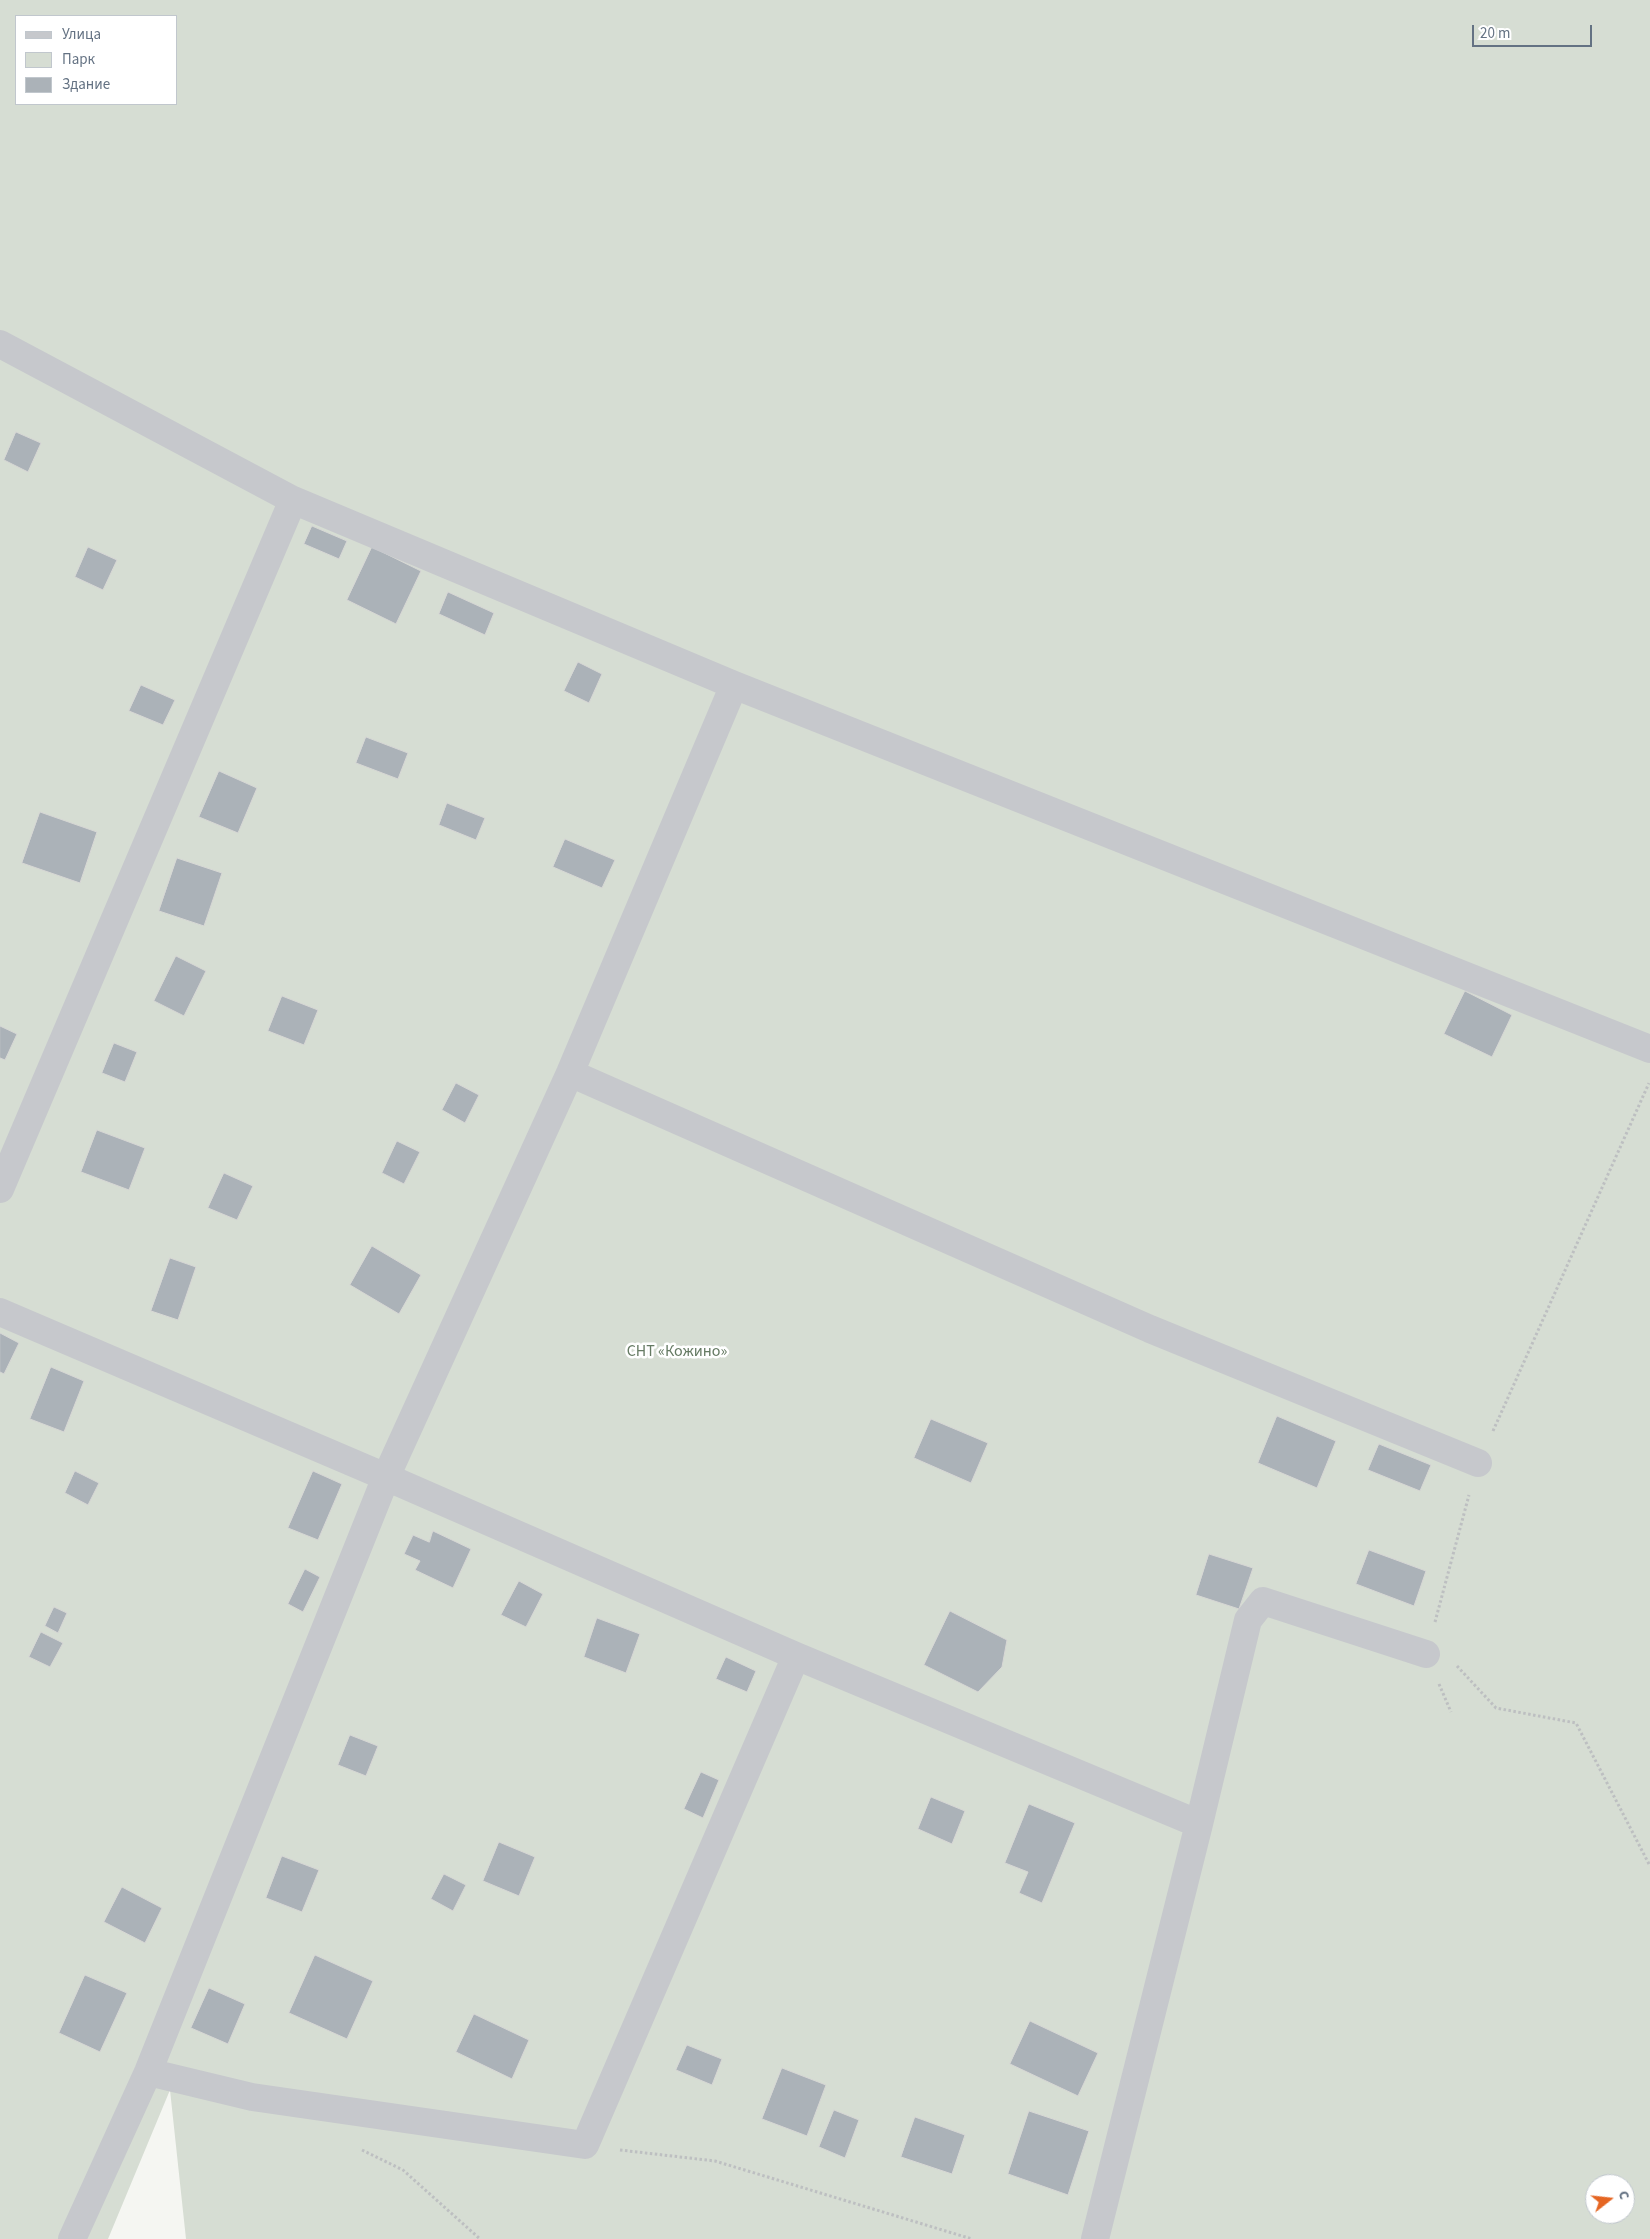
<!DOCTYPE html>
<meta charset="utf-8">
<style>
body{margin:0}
#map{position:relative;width:1650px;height:2239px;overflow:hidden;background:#f5f6f2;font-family:"Source Sans 3",sans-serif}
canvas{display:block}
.legend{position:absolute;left:15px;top:15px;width:162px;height:90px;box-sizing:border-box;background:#fff;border:1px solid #c1c7cd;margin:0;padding:6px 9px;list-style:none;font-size:15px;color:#647283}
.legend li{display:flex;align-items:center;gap:10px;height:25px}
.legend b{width:25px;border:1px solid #c1c7cd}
.north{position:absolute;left:1585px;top:2174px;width:50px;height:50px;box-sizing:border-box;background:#fff;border:1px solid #c1c7cd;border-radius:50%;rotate:74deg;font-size:14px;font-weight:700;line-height:20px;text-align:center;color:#647283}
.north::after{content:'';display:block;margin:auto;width:18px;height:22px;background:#e56623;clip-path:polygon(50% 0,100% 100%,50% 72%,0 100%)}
.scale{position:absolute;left:1472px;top:25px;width:120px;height:22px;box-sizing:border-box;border:2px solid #647283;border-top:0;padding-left:6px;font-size:15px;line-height:18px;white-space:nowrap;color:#647283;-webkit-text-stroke:4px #fff;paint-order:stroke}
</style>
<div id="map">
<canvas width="1650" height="2239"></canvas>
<ul class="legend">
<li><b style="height:6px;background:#c6c8cc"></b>Улица</li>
<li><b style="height:14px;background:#d6ddd3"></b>Парк</li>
<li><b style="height:14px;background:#abb2b8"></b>Здание</li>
</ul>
<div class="north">С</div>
<div class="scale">20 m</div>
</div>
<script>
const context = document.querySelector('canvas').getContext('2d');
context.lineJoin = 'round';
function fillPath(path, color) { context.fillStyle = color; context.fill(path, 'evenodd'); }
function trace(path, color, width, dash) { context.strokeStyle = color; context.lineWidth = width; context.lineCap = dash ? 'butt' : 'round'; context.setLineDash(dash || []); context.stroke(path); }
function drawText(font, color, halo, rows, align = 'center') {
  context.font = font + ' "Source Sans 3",sans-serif'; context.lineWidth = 5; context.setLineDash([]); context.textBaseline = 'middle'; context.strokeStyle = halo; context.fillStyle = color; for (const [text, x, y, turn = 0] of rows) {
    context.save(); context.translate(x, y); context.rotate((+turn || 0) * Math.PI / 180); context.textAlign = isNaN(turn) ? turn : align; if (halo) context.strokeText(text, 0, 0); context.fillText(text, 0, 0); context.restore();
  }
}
const green = new Path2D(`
 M0 0H1650V2239H186L170 2090 108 2239H0ZM16 16H176V104H16ZM1595 2184H1625V2214H1595Z`);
const building = new Path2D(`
 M16 432 41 443 28 472 4 460Z
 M312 526 347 541 339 559 304 544Z
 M88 547 117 560 103 590 75 577Z
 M372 547 421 571 396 624 347 600Z
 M448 592 494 613 485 635 439 614Z
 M578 662 602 674 589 703 564 691Z
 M141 685 175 700 163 725 129 711Z
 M366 737 408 753 398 779 356 763Z
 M219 771 257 788 238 833 199 817Z
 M447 803 485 818 476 840 439 825Z
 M40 812 97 832 80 883 22 863Z
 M565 839 615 860 602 888 553 867Z
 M177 858 222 873 204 926 159 911Z
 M176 956 206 971 184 1016 154 1001Z
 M1465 991 1512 1015 1492 1057 1444 1034Z
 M282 996 318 1010 304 1045 268 1031Z
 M0 1026 17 1034 5 1060 0 1058Z
 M114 1043 137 1052 125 1082 102 1073Z
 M456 1083 479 1095 465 1123 442 1110Z
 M97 1130 145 1148 129 1190 81 1172Z
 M397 1141 420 1152 404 1184 382 1173Z
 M224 1173 253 1186 237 1220 208 1208Z
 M372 1246 421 1275 399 1314 350 1285Z
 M170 1258 196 1267 178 1320 151 1311Z
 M0 1333 19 1343 4 1374 0 1372Z
 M51 1367 84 1381 64 1432 30 1419Z
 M1277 1416 1336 1441 1317 1488 1258 1463Z
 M931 1419 988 1443 971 1483 914 1458Z
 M1379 1444 1431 1465 1420 1491 1368 1470Z
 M75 1471 99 1483 88 1505 65 1493Z
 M313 1471 342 1484 318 1540 288 1528Z
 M433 1531 471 1549 453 1588 415 1570 420 1561 404 1554 413 1535 429 1542Z
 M1369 1550 1426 1571 1414 1606 1356 1584Z
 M1209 1554 1253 1568 1239 1609 1196 1595Z
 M305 1569 320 1577 303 1612 288 1604Z
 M519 1581 543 1594 526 1627 501 1615Z
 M54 1607 67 1613 58 1633 45 1626Z
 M950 1611 1007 1640 1002 1667 978 1692 924 1665Z
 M597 1618 640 1634 626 1673 584 1657Z
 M41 1632 63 1643 50 1667 29 1657Z
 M726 1657 756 1671 747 1692 716 1679Z
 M350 1735 378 1746 366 1776 338 1765Z
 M701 1772 719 1780 703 1818 684 1809Z
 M931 1797 965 1811 952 1844 918 1829Z
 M1029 1804 1075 1823 1042 1903 1019 1893 1028 1872 1005 1863Z
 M499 1842 535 1857 519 1896 483 1881Z
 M282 1856 319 1870 302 1912 266 1898Z
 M444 1874 466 1885 453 1911 431 1899Z
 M122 1887 162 1908 145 1943 104 1922Z
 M315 1955 373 1981 347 2039 289 2013Z
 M85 1975 127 1993 100 2052 59 2033Z
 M209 1988 245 2004 228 2044 191 2028Z
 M474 2014 529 2040 512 2079 456 2052Z
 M1030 2021 1098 2053 1078 2096 1010 2064Z
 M687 2045 722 2059 712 2085 676 2070Z
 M782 2068 826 2085 807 2136 762 2119Z
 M834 2110 859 2120 845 2158 819 2147Z
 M1029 2111 1089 2131 1068 2195 1008 2174Z
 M915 2117 965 2135 952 2174 901 2157Z`);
const path = new Path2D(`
 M1493 1431 1649 1083
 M1435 1622 1469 1495
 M1457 1666 1496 1708 1576 1723 1650 1866
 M1439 1684 1451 1712
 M362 2150 403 2170 480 2239
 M620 2150 715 2161 972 2239`);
const minor = new Path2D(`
 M0 344 293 500 734 685 1650 1049
 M570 1073 1150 1329 1478 1463
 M0 1189 293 500
 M0 1312 386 1477 570 1073 734 685
 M148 2072 252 2097 585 2145 796 1656
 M72 2239 148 2072 386 1477 796 1656 1199 1824 1248 1620 1263 1601 1426 1654
 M1095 2239 1199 1824`);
const parkNames = [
 ["СНТ «Кожино»",677,1352]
];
fillPath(green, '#d6ddd3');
fillPath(building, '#abb2b8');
trace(building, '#d7d7d5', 1);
trace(path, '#bdbfc1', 3, [2.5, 2.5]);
trace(minor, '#c6c8cc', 28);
drawText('16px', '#657a63', '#fff', parkNames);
</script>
